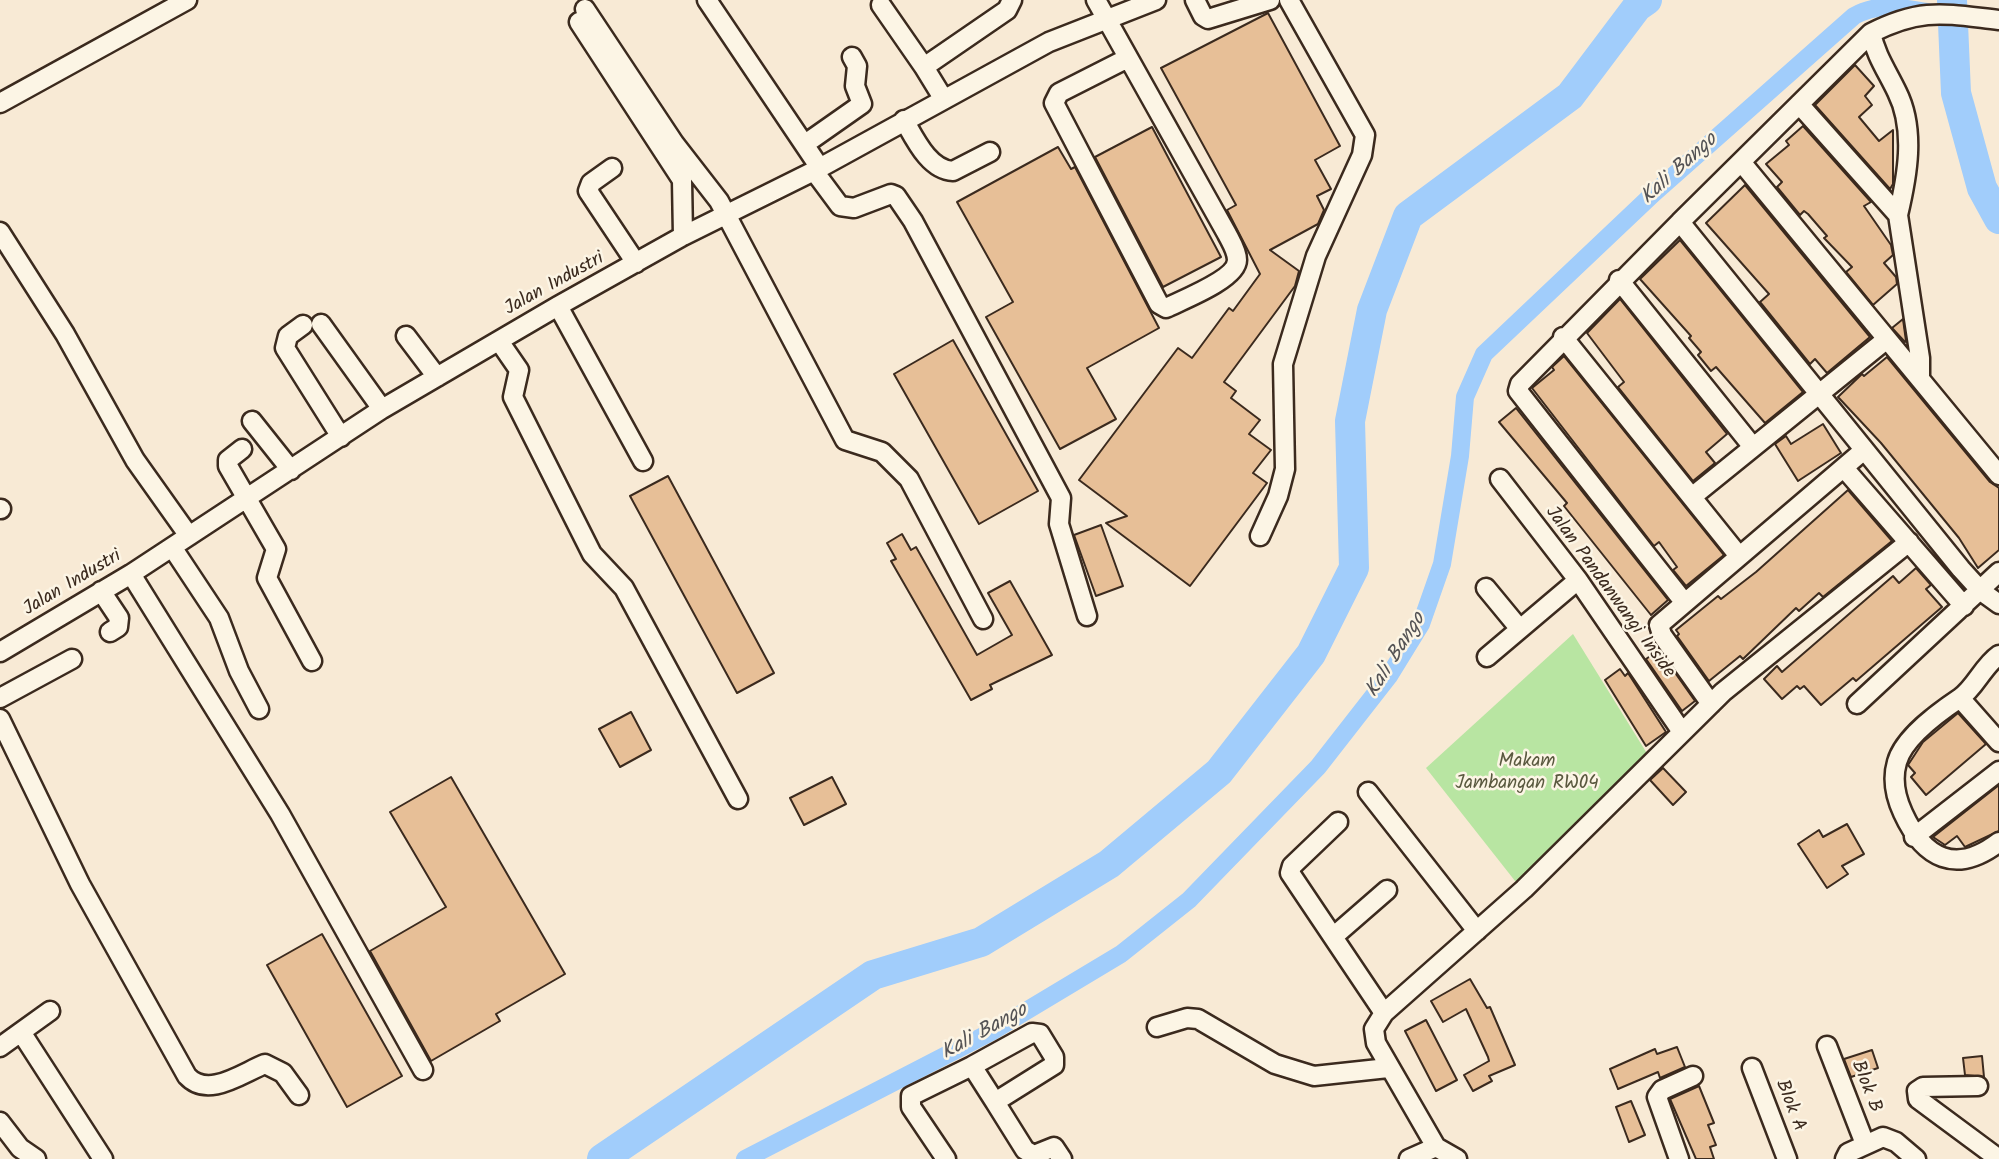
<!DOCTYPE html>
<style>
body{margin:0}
canvas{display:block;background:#f8ead5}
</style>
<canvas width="1999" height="1159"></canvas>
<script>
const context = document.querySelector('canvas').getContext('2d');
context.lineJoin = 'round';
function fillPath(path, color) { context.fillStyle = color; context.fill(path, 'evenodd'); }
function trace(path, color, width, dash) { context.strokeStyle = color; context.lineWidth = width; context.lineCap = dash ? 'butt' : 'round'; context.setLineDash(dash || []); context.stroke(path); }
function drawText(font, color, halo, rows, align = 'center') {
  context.font = font + ' Kalam,sans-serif'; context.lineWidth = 5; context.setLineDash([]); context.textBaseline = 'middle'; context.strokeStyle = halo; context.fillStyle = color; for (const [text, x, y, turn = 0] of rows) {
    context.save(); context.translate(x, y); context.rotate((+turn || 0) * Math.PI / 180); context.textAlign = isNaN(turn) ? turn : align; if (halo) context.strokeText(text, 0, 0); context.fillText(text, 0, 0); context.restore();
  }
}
const green = new Path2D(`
 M1573 634 1648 755 1519 886 1426 768Z`);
const canal = new Path2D(`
 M745 1159 991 1032 1121 954 1189 900 1318 767 1389 676 1421 624 1442 564 1460 456 1465 397 1484 354 1654 193 1854 16C1881 1 1904 9 1933 13`);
const river = new Path2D(`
 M1952 0 1956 93 1982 188 1999 219
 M602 1159 873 975 981 942 1109 864 1219 772 1311 654 1354 568 1350 421 1372 310 1408 216 1570 96 1637 7 1647 0`);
const building = new Path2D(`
 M1268 13 1340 146 1315 160 1331 189 1317 196 1324 210 1318 224 1270 250 1299 271 1295 286 1224 382 1236 391 1231 398 1260 420 1249 434 1271 450 1253 473 1267 483 1190 586 1106 523 1127 516 1079 480 1178 348 1192 358 1229 308 1233 311 1260 274 1227 210 1236 205 1161 68Z
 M1855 65 1874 86 1865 96 1872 105 1859 117 1879 141 1893 130V184L1890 189 1815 105Z
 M1803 126 1871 202 1864 206 1891 245 1893 255 1884 263 1896 277 1897 284 1873 305 1846 272 1852 267 1824 238 1827 236 1808 214 1804 211 1800 215 1777 187 1782 182 1766 164 1789 145 1786 141Z
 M1152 127 1221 257 1163 287 1095 157Z
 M1058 147 1071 169 1075 167 1159 328 1087 368 1116 419 1060 449 986 317 1013 302 957 202Z
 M1745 185 1870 337 1827 373 1815 359 1810 364 1760 302 1769 294 1706 223Z
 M1680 240 1803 392 1765 423 1716 367 1711 371 1698 355 1701 352 1689 338 1691 336 1640 279Z
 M1620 299 1727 434 1706 452 1715 463 1693 481 1618 387 1624 382 1587 333Z
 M1903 319 1906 341 1905 342 1892 328Z
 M953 340 1038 491 979 524 894 374Z
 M1564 356 1724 555 1686 586 1673 570 1677 567 1659 542 1654 546 1532 388 1554 370 1552 367Z
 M1887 357 1990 482 1999 488V550L1978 568 1959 538 1881 443 1838 397 1862 374 1864 376Z
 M1516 408 1668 600 1651 615 1564 506 1567 503 1499 422Z
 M1823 424 1841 453 1798 481 1775 444 1786 436 1791 444Z
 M668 476 774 673 737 693 630 496Z
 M1848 490 1892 541 1823 597 1819 593 1799 611 1796 608 1743 659 1740 656 1709 681 1677 636 1679 634 1676 630 1718 596 1721 599 1756 572Z
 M1101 525 1123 586 1096 596 1074 535Z
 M902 534 911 550 916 547 977 655 1012 635 988 593 1010 581 1052 655 990 685 992 689 971 700 891 561 896 559 887 543Z
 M1916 568 1931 585 1926 589 1942 607 1856 681 1853 678 1821 705 1804 686 1800 689 1797 686 1782 699 1764 679 1777 666 1782 672 1893 576 1899 583Z
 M1659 650 1695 701 1682 711 1646 659Z
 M1620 669 1625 676 1628 673 1666 732 1646 746 1605 680Z
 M631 712 651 750 620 767 599 729Z
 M1958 713 1986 744 1926 795 1911 777 1915 773 1908 765 1923 742Z
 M1663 768 1686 792 1673 805 1650 780Z
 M451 777 565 974 496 1014 500 1021 431 1061 370 951 446 907 390 812Z
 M832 777 846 804 804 825 790 798Z
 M1999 785V831L1965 847 1957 836 1945 845 1933 837Z
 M1847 824 1864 854 1842 866 1848 874 1827 888 1798 844 1819 830 1823 837Z
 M322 934 402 1076 347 1107 267 965Z
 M1470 979 1487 1008 1490 1007 1515 1065 1489 1076 1492 1081 1473 1091 1464 1075 1489 1061 1488 1057 1466 1009 1443 1022 1431 1001Z
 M1426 1020 1457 1080 1436 1091 1405 1031Z
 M1677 1047 1685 1067 1660 1078 1658 1072 1618 1089 1610 1069 1655 1049 1657 1054Z
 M1872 1050 1878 1068 1851 1077 1844 1059Z
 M1982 1056 1984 1077 1965 1075 1963 1058Z
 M1699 1086 1714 1123 1708 1125 1716 1145 1710 1147 1714 1159H1696L1670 1099Z
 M1631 1101 1645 1135 1629 1142 1616 1107Z`);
const minor = new Path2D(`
 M707 0 820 168
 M1096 0 1227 234C1231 242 1237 251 1237 260 1237 279 1182 300 1166 308L1159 304 1054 103 1059 93 1128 58
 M1195 0 1203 16 1208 19 1270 0
 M881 5 924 67
 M585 9 674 143 719 201 845 440 882 452 909 479 983 619
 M1999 20C1945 14 1922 7 1871 33L1680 222 1961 569 1981 591 1999 604
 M579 22 682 180 683 236
 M1871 33C1876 56 1887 71 1897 92 1916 130 1907 177 1898 215
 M943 98 924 67 1007 10 1012 0
 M0 103 187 0
 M1799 104 1898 215 1920 358V378
 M904 120C915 139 929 170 953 171L990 152
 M805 144 862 104 855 86 857 66 852 57
 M612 168 591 183 588 191 636 263
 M814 171 840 206 854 208 891 194 896 196 913 221 1061 498 1059 524 1087 616
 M1680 222 1520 384 1518 391 1684 602
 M0 232 65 334 135 460 189 536
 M1619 280 1753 447
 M558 306 643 461
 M321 324 382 409
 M303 325 288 336 285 348 341 437
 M406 336 437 377
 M1563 337 1739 556
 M1887 339 1999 475
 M499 341 519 370 513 397 592 554 624 588 738 799
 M252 421 291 470
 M242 449 228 460V466L276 549 267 578 312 661
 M1844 468 1964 606
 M1500 479 1578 580 1682 732
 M1693 496 1887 339 1742 163
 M0 509H1
 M1260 536 1278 496 1285 469 1283 364 1316 256 1362 155 1365 135 1289 0
 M172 547 219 618 239 671 259 709
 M131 574 280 814 423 1070
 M1486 588 1519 628
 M101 591 119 618 118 627 110 632
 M0 652 131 574 382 409 558 306 683 236 814 171 1049 42 1156 0
 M1999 655C1983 666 1975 688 1960 698 1939 712 1904 737 1897 762 1892 779 1896 798 1903 813 1924 859 1956 875 1999 842
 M1487 657 1578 580
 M0 698 72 659
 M1960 698 1999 742
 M1711 704 1662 635 1659 625 1863 451
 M1857 704 1999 572
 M0 719 80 884 187 1076C208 1099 242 1073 265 1064L283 1073 299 1095
 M1368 792 1477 931
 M1338 822 1292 866 1290 873 1384 1013 1374 1029 1376 1043 1436 1147
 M1914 837 1999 771
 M1333 937 1387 890
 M1384 1013 1524 889 1723 692 1909 542
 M1157 1027 1187 1018 1198 1019 1275 1064 1314 1076 1388 1068
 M21 1032 103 1159
 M1827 1046 1865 1144
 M0 1047 50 1011
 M972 1066 1032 1033 1040 1034 1054 1057V1065L995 1102 1025 1150 1034 1155 1054 1147 1062 1159
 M1752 1068 1787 1159
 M1978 1086 1923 1087 1917 1091 1918 1099 1999 1159
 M0 1122 20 1148 36 1159
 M946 1159 911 1107V1096L972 1066 995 1102
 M1409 1159 1436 1147 1457 1159
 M1679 1159 1657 1097 1662 1090 1693 1076
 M1845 1159 1848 1153 1883 1137 1896 1142 1916 1159`);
const streetNames = [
 ["Jalan Industri",555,285,-29],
 ["Jalan Industri",73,584,-31],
 ["Jalan Pandanwangi Inside",1609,593,54],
 ["Blok B",1865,1087,69],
 ["Blok A",1789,1106,69]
];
const parkNames = [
 ["Makam",1527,763],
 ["Jambangan RW04",1527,785]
];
const waterNames = [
 ["Kali Bango",1680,170,-42],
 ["Kali Bango",1397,656,-58],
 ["Kali Bango",985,1033,-29]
];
fillPath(green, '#b8e5a2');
trace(canal, '#a1cdfb', 18);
trace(river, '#a1cdfb', 30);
fillPath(building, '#e7bf97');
trace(building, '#3b2a1e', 2);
trace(minor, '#3b2a1e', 23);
trace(minor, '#fcf5e5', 18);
drawText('19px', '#3b2a1e', '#fcf5e5', streetNames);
drawText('19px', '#5a593f', '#fcf5e5', parkNames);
drawText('italic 21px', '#545355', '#fcf5e5', waterNames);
</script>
